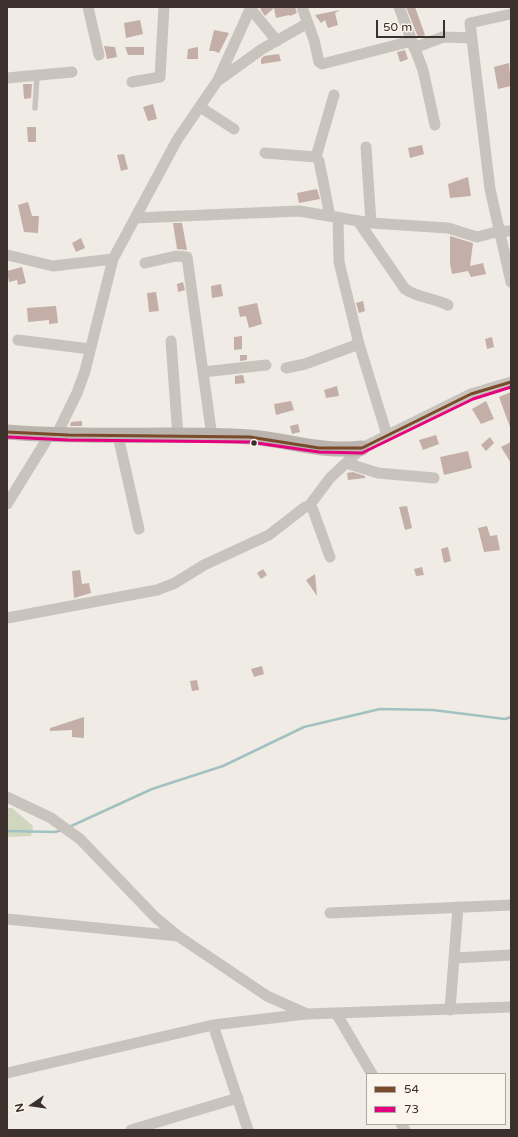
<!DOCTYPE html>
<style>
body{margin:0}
#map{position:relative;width:518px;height:1137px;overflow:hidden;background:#f0ebe5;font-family:"Varela Round",sans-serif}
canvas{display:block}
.frame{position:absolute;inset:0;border:8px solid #3b302b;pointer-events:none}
.legend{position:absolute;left:366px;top:1073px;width:140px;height:52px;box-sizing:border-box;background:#fbf5ee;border:1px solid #aea6a0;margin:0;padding:5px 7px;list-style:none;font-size:12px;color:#3b302b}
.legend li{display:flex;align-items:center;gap:8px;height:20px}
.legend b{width:20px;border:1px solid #aea6a0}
.north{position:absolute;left:12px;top:1085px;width:40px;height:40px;-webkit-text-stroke:3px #fbf5ee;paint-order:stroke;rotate:257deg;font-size:11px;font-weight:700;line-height:16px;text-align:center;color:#3b302b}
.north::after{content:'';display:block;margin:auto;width:14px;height:18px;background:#3b302b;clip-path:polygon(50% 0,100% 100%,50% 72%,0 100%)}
.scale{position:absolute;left:376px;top:20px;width:69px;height:18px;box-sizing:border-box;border:2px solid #3b302b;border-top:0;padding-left:5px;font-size:12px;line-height:14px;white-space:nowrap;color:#3b302b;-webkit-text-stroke:3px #fbf5ee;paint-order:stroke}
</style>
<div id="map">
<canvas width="518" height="1137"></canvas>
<div class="frame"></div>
<ul class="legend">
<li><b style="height:5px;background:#7a4b2a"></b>54</li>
<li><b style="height:5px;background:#e5007d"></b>73</li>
</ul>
<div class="north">N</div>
<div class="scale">50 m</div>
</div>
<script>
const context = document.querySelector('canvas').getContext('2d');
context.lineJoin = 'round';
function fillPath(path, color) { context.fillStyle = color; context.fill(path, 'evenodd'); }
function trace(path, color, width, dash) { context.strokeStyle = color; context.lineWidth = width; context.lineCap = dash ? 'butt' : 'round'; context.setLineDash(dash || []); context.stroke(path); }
const green = new Path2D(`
 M7 808H12L33 826 31 836 7 837Z`);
const stream = new Path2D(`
 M69 827 152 789 223 766 304 727 380 709 433 710 505 719 511 717
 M7 831 55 832 62 830`);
const building = new Path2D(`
 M263 7H295L297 13 290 16 289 15 276 18 274 8 265 16 260 9Z
 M406 7H415L425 35 418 37Z
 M340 10 335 13 338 25 328 28 325 20 321 23 315 15Z
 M140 20 143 34 126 38 124 23Z
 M214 30 229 33 219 53 214 51H209Z
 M104 46 115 47 117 57 107 59Z
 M125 47H144V55H128Z
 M198 47V59H187L188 49Z
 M405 50 408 59 400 62 397 52Z
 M279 54 281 61 261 64V59L264 56Z
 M509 63 511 86 498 89 494 67Z
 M23 84H32L31 98 24 99Z
 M153 104 157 119 148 121 143 107Z
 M27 127H36V142H28Z
 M422 145 424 154 410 158 408 148Z
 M124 154 128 169 121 171 117 155Z
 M468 177 471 196 450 198 448 184Z
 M317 189 320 199 299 203 297 193Z
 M28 202 32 216H39L38 233 24 232 18 205Z
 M173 223H182L187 250 177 249Z
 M450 236 473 243 470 266 483 263 486 274 471 277 468 271 452 274 450 264Z
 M81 238 85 248 76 252 72 243Z
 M22 267 26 283 18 285 17 280 9 282 7 271Z
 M183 282 185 290 178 292 177 284Z
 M221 284 223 296 212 298 211 286Z
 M156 292 159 311 149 312 147 293Z
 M363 301 365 311 359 313 356 303Z
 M257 303 262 324 249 328 246 316 240 317 238 307Z
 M56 306 58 323 49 324V320L28 322 27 308Z
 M242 336V349L234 350V337Z
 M492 337 494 347 487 349 485 339Z
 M240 355H247V360L240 361Z
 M243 375 245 383 235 384V376Z
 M337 386 339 396 326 398 324 390Z
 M511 392V427H510L499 397Z
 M291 401 294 410 276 415 274 404Z
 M486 401 494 419 481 424 472 409Z
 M82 421V426H70L71 422Z
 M298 424 300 432 292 434 290 426Z
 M436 435 439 444 423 450 419 440Z
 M490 437 494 443 486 451 481 445Z
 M511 442V463L501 447Z
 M468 451 472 468 444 475 440 457Z
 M353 472 365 476V478L348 480 347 473Z
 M407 506 412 528 405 530 399 507Z
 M487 526 490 536 497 535 500 550 484 552 478 528Z
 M448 547 451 561 444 563 441 549Z
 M422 567 424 575 416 576 414 569Z
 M263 569 267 575 261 579 257 573Z
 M80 570 82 584 89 583 91 593 74 598 72 571Z
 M315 574 317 596 306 580Z
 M262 666 264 674 254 677 251 669Z
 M197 680 199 690 192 691 190 681Z
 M84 717V738L72 737V730L50 731V728Z`);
const lane = new Path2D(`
 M35 108 37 75`);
const street = new Path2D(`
 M88 7 99 55
 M302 7 314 40 319 62 322 64 412 41
 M399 7 423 70 435 125
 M250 8 277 41
 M511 14 470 23 490 189 511 282
 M414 48 443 37 472 38
 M7 78 72 72
 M219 80 262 49 308 23
 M132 82 160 77 164 7
 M200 107 234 129
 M366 147 371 223
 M265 153 316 157 319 161 330 216
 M316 157 334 95
 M338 217 339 262 359 344 387 435
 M135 218 299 211 371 223 448 228 477 237 500 231H511
 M358 221 405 289C418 298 434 298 448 305
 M7 255 53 266 113 259
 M145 263 176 256 187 257 212 437
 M18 340 90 349
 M171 341 178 437
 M286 368 305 364 359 344
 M203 372 266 365
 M56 436 77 393 85 371 113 259 177 140 218 80 251 7
 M118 436 139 529
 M346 463 378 473 434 478
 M7 504 49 436
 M309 506 330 478 362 448 471 394 511 382
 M7 618 157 590 175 583 204 565 269 535 305 507 309 506 313 510 330 557
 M7 797 51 818 80 839 155 917 178 936 267 996 305 1013
 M330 913 511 905
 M7 919 178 936
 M454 958 511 955
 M450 1010 458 907
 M336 1013 372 1074
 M213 1025 248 1130
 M7 1073 213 1025 306 1014 511 1007
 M401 1124 405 1130
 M131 1130 238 1098`);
const secondary = new Path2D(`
 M7 432C88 439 169 432 250 437 288 440 323 453 362 448`);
const bus1 = new Path2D(`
 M7 432 68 435 250 437 319 448H362L471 394 511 382`);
const bus2 = new Path2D(`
 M7 437 68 440 250 442 319 452 362 453 473 399 511 387`);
const markers = [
 [254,443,3.5,"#3b302b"]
];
fillPath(green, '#d1d6bf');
trace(stream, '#a1c2c1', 2.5);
fillPath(building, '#c3afa7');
trace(lane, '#c9c3be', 5.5);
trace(street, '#c9c3be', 11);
trace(secondary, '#bab3ae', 15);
trace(bus1, '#7a4b2a', 3);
trace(bus2, '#e5007d', 3);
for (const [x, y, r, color] of markers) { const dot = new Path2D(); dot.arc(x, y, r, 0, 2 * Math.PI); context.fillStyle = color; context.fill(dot); trace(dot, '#fbf5ee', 1.5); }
</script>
